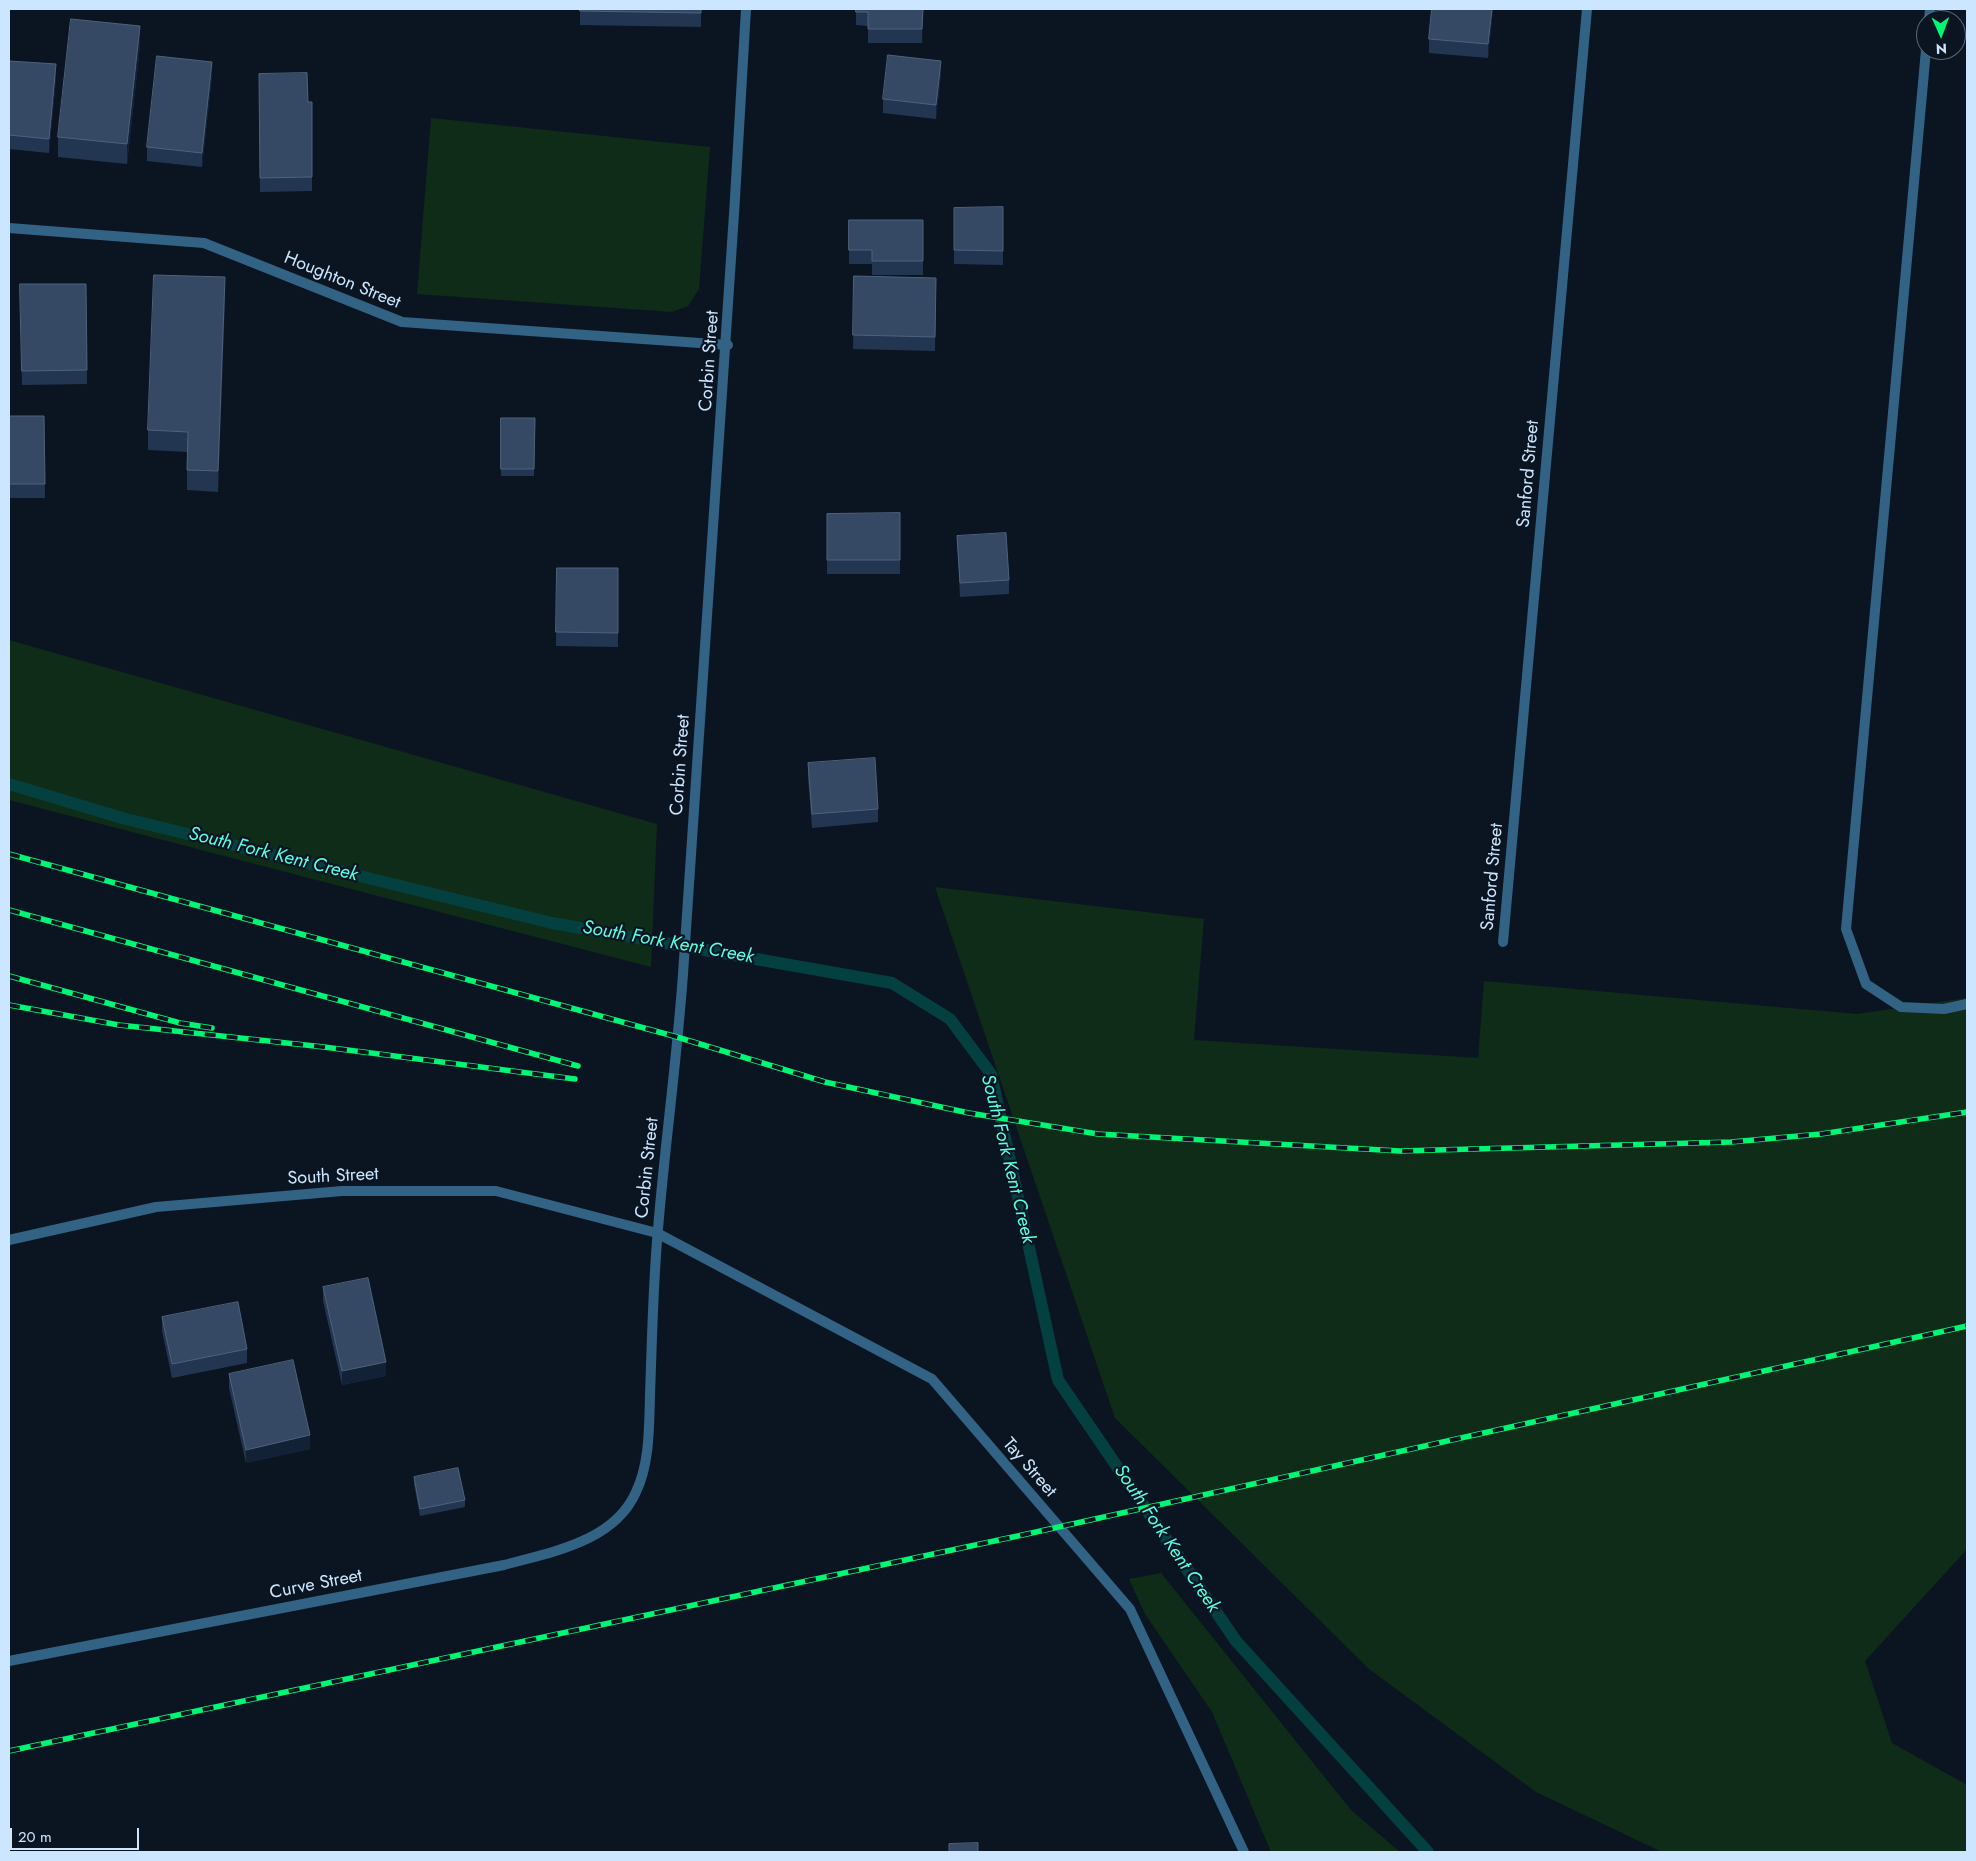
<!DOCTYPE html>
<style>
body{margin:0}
#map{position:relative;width:1976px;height:1861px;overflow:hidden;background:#0b1522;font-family:Jost,sans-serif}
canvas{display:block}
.frame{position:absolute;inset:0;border:10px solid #cce6ff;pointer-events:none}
.north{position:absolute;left:1916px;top:10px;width:50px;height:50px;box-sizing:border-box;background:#0b1522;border:1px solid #58697a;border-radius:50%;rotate:178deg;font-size:14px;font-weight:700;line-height:20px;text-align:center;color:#cce6ff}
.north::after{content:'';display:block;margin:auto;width:18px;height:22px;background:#00f775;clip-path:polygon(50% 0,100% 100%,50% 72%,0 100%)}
.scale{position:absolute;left:10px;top:1828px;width:129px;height:22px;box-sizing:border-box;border:2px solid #cce6ff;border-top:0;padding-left:6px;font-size:15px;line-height:18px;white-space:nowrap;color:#cce6ff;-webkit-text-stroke:4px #0b1522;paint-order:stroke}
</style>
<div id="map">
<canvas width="1976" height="1861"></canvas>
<div class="frame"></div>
<div class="north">N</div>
<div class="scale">20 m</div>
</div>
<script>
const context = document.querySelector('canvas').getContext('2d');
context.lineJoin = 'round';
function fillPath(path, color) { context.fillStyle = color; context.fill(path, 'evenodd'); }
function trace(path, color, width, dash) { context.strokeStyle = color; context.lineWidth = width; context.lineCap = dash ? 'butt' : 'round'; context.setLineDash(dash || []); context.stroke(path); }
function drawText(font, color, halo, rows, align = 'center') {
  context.font = font + ' Jost,sans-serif'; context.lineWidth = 4.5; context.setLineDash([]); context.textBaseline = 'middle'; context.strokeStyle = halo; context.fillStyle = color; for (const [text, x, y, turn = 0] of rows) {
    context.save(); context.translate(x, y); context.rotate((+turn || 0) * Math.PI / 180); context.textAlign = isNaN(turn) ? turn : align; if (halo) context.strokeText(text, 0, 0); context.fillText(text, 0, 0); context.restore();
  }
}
const green = new Path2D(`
 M431 118 710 147 699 289 688 306 672 312 417 294Z
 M9 640 657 824 651 967 9 800Z
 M935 887 1204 919 1194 1040 1478 1058 1484 981 1857 1014 1967 998V1549L1865 1661 1892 1743 1967 1785V1852H1662L1536 1792 1369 1669 1115 1418Z
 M1161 1573 1351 1810 1400 1852H1271L1212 1712 1145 1614 1129 1579Z`);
const stream = new Path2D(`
 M9 784 122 818 552 923 892 983 950 1019 991 1074 1058 1380 1236 1641 1428 1852`);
const service = new Path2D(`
 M1929 20 1930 9
 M1926 50 1846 929 1866 984 1901 1007 1944 1009 1967 1004`);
const minor = new Path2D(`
 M9 228 204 243 402 322 728 345
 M1503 942 1587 9
 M9 1240 156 1207 342 1191H496L657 1233 932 1379 1130 1609 1244 1852`);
const tertiary = new Path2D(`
 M9 1661 504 1565C551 1552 614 1542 636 1492 650 1463 649 1426 650 1395 652 1340 653 1284 658 1229 665 1144 677 1059 683 974 706 653 728 331 746 9`);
const rail = new Path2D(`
 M9 854 677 1037 825 1082 969 1113 1098 1134 1400 1151 1731 1142 1821 1134 1967 1112
 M9 910 578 1066
 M9 976 180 1023 212 1028
 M9 1005 119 1025 324 1047 575 1079
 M9 1751 1027 1534 1967 1326`);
const wall = new Path2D(`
 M580 9H701V27L580 25Z
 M856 9H923L922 43H868V26L856 25Z
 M1432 9H1493L1488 58 1429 53V39Z
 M140 46 127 164 58 157V137Z
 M9 61 56 78 49 153 9 149Z
 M259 74 308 102H312V191L260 192Z
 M941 74 936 119 883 113V99Z
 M212 76 202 167 147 161V147Z
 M1003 207V265L954 264V208Z
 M849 220H923V275H872V264H849Z
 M854 276 936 278 935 351 853 349Z
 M20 284H86L87 384 22 385Z
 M225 298 218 492 187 490V452L148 450V430Z
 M9 416H44L45 498H9Z
 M501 418H535L534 476H501Z
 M900 513V574H827V514Z
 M957 536 1009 580V594L960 597Z
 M557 568H618V647L556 646Z
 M808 763 878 809V822L812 828 808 777Z
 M323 1287 386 1376 342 1385 323 1301Z
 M162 1317 247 1349V1363L172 1378 162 1331Z
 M229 1374 310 1449 246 1463 229 1388Z
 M414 1477 465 1500V1507L420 1516 414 1484Z`);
const shadedWall = new Path2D(`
 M1492 9H1493L1488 58V44Z
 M140 26V46L127 164V144Z
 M941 61V74L936 119V105Z
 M212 62V76L202 167V153Z
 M56 64V78L49 153V139Z
 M225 277V298L218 492V471Z
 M386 1362V1376L342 1385V1371Z
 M310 1435V1449L246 1463V1450Z`);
const building = new Path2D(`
 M580 9H701V13L580 11Z
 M856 9H923L922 29H868V12H856Z
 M1432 9H1492L1488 44 1429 39Z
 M71 19 140 26 127 144 58 137Z
 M888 55 941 61 936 105 883 99Z
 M157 56 212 62 202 153 147 147Z
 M9 61 56 64 49 139 9 135Z
 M307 73 308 102H312V177L260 178 259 74Z
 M1003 207V251L954 250V208Z
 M849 220H923V261H872V250H849Z
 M154 275 225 277 218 471 187 470 188 432 148 430Z
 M854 276 936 278 935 337 853 335Z
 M20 284H86L87 370 22 371Z
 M9 416H44L45 484H9Z
 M501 418H535L534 469H501Z
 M900 513V560H827V514Z
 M1006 533 1009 580 960 583 957 536Z
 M557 568H618V633L556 632Z
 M875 758 878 809 812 814 808 763Z
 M368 1278 386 1362 342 1371 323 1287Z
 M238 1302 247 1349 172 1364 162 1317Z
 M293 1360 310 1435 246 1450 229 1374Z
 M458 1468 465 1500 420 1509 414 1477Z
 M978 1843V1852H949V1844Z`);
const streetNames = [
 ["Houghton Street",342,281,22],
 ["Corbin Street",710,361,-86],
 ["Sanford Street",1529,474,-85],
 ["Corbin Street",681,765,-86],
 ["Sanford Street",1493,877,-85],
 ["Corbin Street",648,1168,-84],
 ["South Street",333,1177,-3],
 ["Tay Street",1029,1468,49],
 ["Curve Street",316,1585,-11]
];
const waterNames = [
 ["South Fork Kent Creek",273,855,14],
 ["South Fork Kent Creek",668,943,10],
 ["South Fork Kent Creek",1007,1159,76],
 ["South Fork Kent Creek",1166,1539,56]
];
fillPath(green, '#0e2c18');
trace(stream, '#054041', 12);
trace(service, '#326385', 10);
trace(minor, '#326385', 10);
trace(tertiary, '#326385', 10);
trace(rail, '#00f775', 5.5);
trace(rail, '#0b1522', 4, [11]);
fillPath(wall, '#233651');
fillPath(shadedWall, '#122136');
fillPath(building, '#354964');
trace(building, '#4d627c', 1);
drawText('18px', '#cce6ff', '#0b1522', streetNames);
drawText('italic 19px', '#5affe4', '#0b1522', waterNames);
</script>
